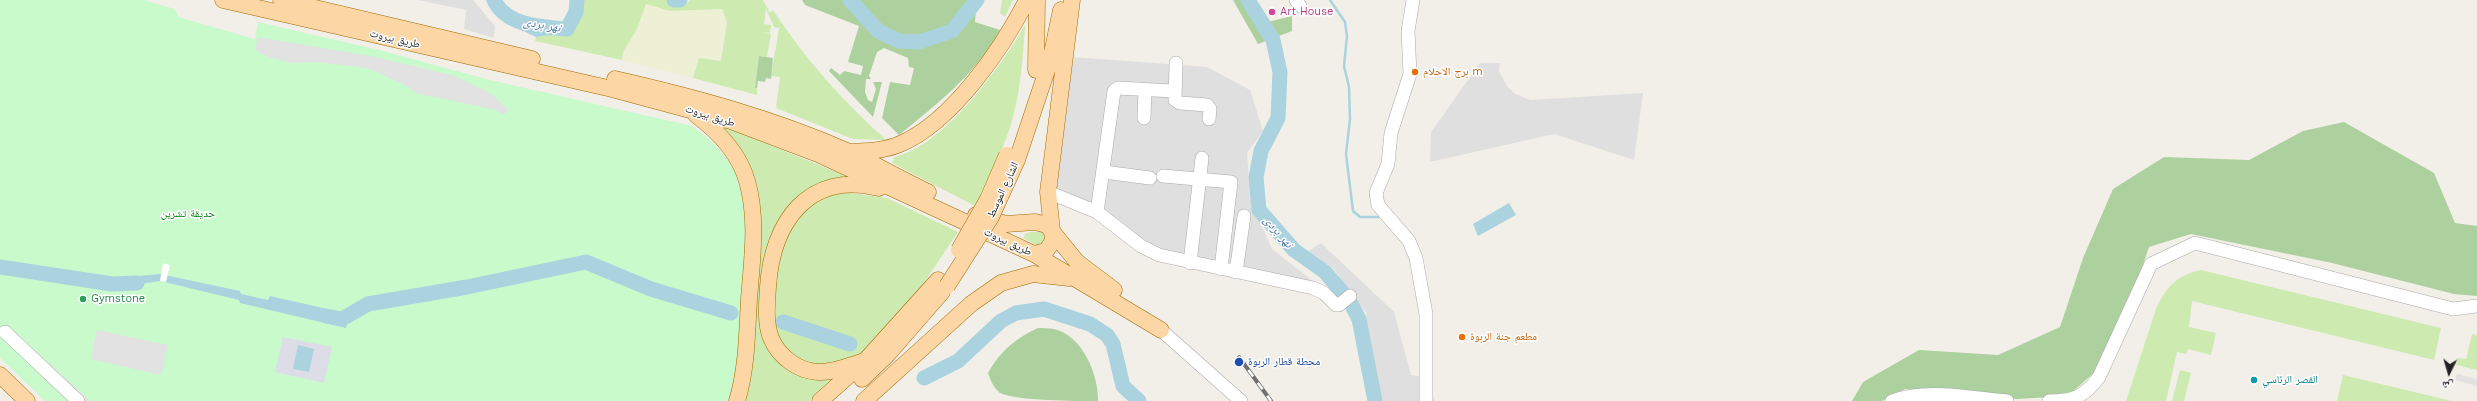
<!DOCTYPE html>
<meta charset="utf-8">
<style>
body{margin:0}
#map{position:relative;width:2477px;height:401px;overflow:hidden;background:#f2efe9;font-family:"Work Sans","Noto Naskh Arabic",sans-serif}
canvas{display:block}
.north{position:absolute;left:2429px;top:353px;width:40px;height:40px;-webkit-text-stroke:3px #fff;paint-order:stroke;rotate:185deg;font-size:11px;font-weight:700;line-height:16px;text-align:center;color:#222}
.north::after{content:'';display:block;margin:auto;width:14px;height:18px;background:#222;clip-path:polygon(50% 0,100% 100%,50% 72%,0 100%)}
</style>
<div id="map">
<canvas width="2477" height="401"></canvas>
<div class="north">ش</div>
</div>
<script>
const context = document.querySelector('canvas').getContext('2d');
context.lineJoin = 'round';
function fillPath(path, color) { context.fillStyle = color; context.fill(path, 'evenodd'); }
function trace(path, color, width, dash) { context.strokeStyle = color; context.lineWidth = width; context.lineCap = dash ? 'butt' : 'round'; context.setLineDash(dash || []); context.stroke(path); }
function drawText(font, color, halo, rows, align = 'center') {
  context.font = font + ' "Work Sans","Noto Naskh Arabic",sans-serif'; context.lineWidth = 3; context.setLineDash([]); context.textBaseline = 'middle'; context.strokeStyle = halo; context.fillStyle = color; for (const [text, x, y, turn = 0] of rows) {
    context.save(); context.translate(x, y); context.rotate((+turn || 0) * Math.PI / 180); context.textAlign = isNaN(turn) ? turn : align; if (halo) context.strokeText(text, 0, 0); context.fillText(text, 0, 0); context.restore();
  }
}
const residential = new Path2D(`
 M418 0H473L495 26 494 38 464 29 466 10Z
 M1073 57 1207 67 1250 90 1263 131 1247 153 1250 199 1272 249 1323 289 1151 251 1056 193Z
 M1480 63H1500L1499 71 1507 86 1514 93 1530 100 1643 93 1634 160 1554 134 1430 162 1431 132Z
 M1321 243 1394 312 1411 375 1427 377 1435 401H1373L1366 313 1333 268 1307 252Z`);
const farmland = new Path2D(`
 M646 4 670 11 722 9 727 22 721 61 699 58 693 78 622 60 623 52 637 29Z`);
const grass = new Path2D(`
 M577 0H669L687 4 690 0H763L770 13 773 10C805 59 843 101 886 140L853 139 776 108 780 77 771 76 779 28 774 27 766 9 764 24 771 25 770 33 762 32 771 34 767 57 759 56 755 88H757V95L693 78 699 58 721 61 727 22 722 9 670 11 646 4 637 29 623 52 622 60 535 41 536 37 565 33 576 12Z
 M1002 0H1013L1005 17 1000 13Z
 M1025 25C1023 55 1021 85 1014 113 1006 146 990 176 975 206L892 163 894 157C944 146 1000 68 1025 25Z
 M720 125 851 178 822 185 770 253 777 355 843 373 809 401H743L760 209Z
 M844 192 887 198 958 232 909 305 865 353 854 360 810 366 784 348 776 329V284L781 247 799 214 820 198Z
 M1030 232H1043L1047 236 1043 244 1038 246 1023 238 1025 234Z
 M2201 270 2441 328 2434 360 2192 301 2189 327 2216 333 2211 355 2188 349 2186 354 2177 352 2166 401H2126L2157 306C2168 285 2178 275 2201 270Z
 M2472 334 2477 335V370L2456 365 2457 358 2466 359Z
 M2180 370 2191 373 2184 401H2172Z
 M2343 375 2452 401H2337Z`);
const forest = new Path2D(`
 M802 0H977L975 22 1000 30C976 74 937 104 899 135L882 118 890 82 910 85 914 68 909 67 908 58 884 48 877 52 869 76 871 79H866L865 92 868 100 872 102 876 89 873 82H882L873 117 829 71 831 68 840 75 844 71 861 75 863 66 848 62 859 26 805 5Z
 M1233 0H1254L1268 22 1292 16V31L1258 44Z
 M759 56 773 58 771 79 766 78 765 82 758 81 757 88H755Z
 M2344 122 2434 173 2455 223 2477 226V296L2454 294 2332 263 2191 234 2149 247 2131 300 2099 368 2068 396 2017 399 1905 389 1882 401H1852L1863 382 1919 350 1998 355 2060 327 2083 258 2113 189 2164 157 2249 160 2303 131Z
 M1038 328C1043 328 1049 328 1054 329 1082 335 1099 375 1098 401 1074 401 1019 401 1000 393 993 387 991 381 988 373 999 352 1017 337 1038 328Z`);
const park = new Path2D(`
 M0 0H143L175 9 178 17 255 39 258 22 383 51 490 80 692 126C712 140 729 157 740 180 752 206 745 240 744 267 742 313 740 356 731 401H45L0 358Z`);
const parking = new Path2D(`
 M258 37 376 57 455 76 490 93 509 110 503 115 496 110 416 93 407 86 368 68 316 62 292 63 269 57 255 50Z
 M97 330 168 345 161 375 91 359Z
 M48 362 90 401H68L39 374Z
 M2457 374 2477 379V386L2455 380Z`);
const plaza = new Path2D(`
 M283 337 332 347 324 383 275 372Z`);
const water = new Path2D(`
 M486 0H494C506 26 542 27 566 29L576 12 565 33 536 37 504 22Z
 M1509 203 1516 215 1478 236 1473 224Z
 M0 261 39 270 107 279 160 274 240 291 241 294 268 300 270 296 345 313 347 321 346 328 240 303 239 300 160 281 140 284 107 283 47 276 0 267Z
 M298 345 314 349 309 372 293 369Z`);
const pier = new Path2D(`
 M163 263 170 265 166 282 160 281Z`);
const stream = new Path2D(`
 M1330 0 1345 22 1347 36 1344 66 1349 87 1350 119 1346 154 1353 211 1360 217H1378`);
const river = new Path2D(`
 M494 0C506 26 542 27 567 29L576 12 577 0
 M674 0H680
 M850 0 878 31 899 41 919 42 952 31 977 0
 M1248 0 1273 40 1280 72 1278 118 1261 151 1256 177 1259 210 1294 250 1325 272 1349 300 1359 319 1375 401
 M0 267 112 284 137 283
 M326 316 342 319 368 304 467 287 586 262 651 289 731 313
 M783 322 850 344
 M924 378 958 361 1001 321 1016 313 1044 309 1090 324 1107 335 1113 344 1123 386 1139 401`);
const minor = new Path2D(`
 M1296 0 1300 6
 M1413 0 1408 31 1410 74 1391 133 1388 164 1376 193 1378 205 1409 241 1416 258 1426 314V401
 M1176 63 1175 100 1180 103 1207 105 1210 109 1209 119
 M1144 118 1145 90
 M1104 172 1150 178
 M1163 176 1231 182 1221 269
 M1048 192 1097 212 1141 246 1159 255 1313 288 1324 293 1336 305H1339L1350 296
 M1097 212 1114 91 1118 88 1173 91
 M1190 263 1202 158
 M1236 272 1244 216
 M1161 330 1241 401
 M5 332 78 401
 M1892 401C1927 388 1970 398 2007 401
 M2049 401C2074 401 2084 397 2099 377L2151 264 2195 243 2453 309 2477 306`);
const major = new Path2D(`
 M223 0 612 89 731 121 818 154 1034 254 1161 330
 M281 0 532 59
 M1036 70 1037 0
 M615 79C694 97 772 118 847 151 874 164 901 179 928 192
 M696 115C719 132 739 153 747 181 758 219 752 260 749 299 747 333 747 368 737 401
 M850 152C867 151 884 151 900 144 952 122 1002 49 1027 0
 M1017 160 1051 58 1061 10
 M976 215 1006 224 1035 222 1047 225 1077 262 1114 290
 M1034 254 1046 251 1053 241 1048 192 1072 0
 M865 361C850 365 834 373 818 372 798 371 779 357 771 338 765 323 767 303 768 287 772 223 808 170 879 188
 M0 375 27 401
 M862 379 888 354 942 292
 M820 401 865 361 938 280
 M864 401 971 304 1001 283 1033 274 1069 278`);
const rail = new Path2D(`
 M1239 357 1271 401`);
const majorBridge = new Path2D(`
 M959 250 988 199 1007 155
 M947 286 991 217 1017 160`);
const markers = [
 [1272,12,4,"#d1479c"],
 [1415,72,4,"#e8710a"],
 [83,299,4,"#2e9e5b"],
 [1462,337,4,"#e8710a"],
 [1239,362,5,"#1a4fb4"],
 [2254,380,4,"#0f9aa8"]
];
const hotelNames = [
 ["Art House",1280,12]
];
const streetNames = [
 ["طريق بيروت",395,39,13],
 ["طريق بيروت",710,116,17],
 ["الشارع الموسط",1003,190,-65],
 ["طريق بيروت",1008,242,25]
];
const foodNames = [
 ["برج الاحلام m",1423,72],
 ["مطعم جنة الربوة",1470,337]
];
const parkNames = [
 ["حديقة تشرين",188,214]
];
const leisureNames = [
 ["Gymstone",91,299]
];
const transitNames = [
 ["محطة قطار الربوة",1248,362]
];
const cultureNames = [
 ["القصر الرئاسي",2262,380]
];
const waterNames = [
 ["نهر بردى",542,25,10],
 ["نهر بردى",1278,232,49]
];
fillPath(residential, '#e0dfdf');
fillPath(farmland, '#eef0d5');
fillPath(grass, '#cdebb0');
fillPath(forest, '#add19e');
fillPath(park, '#c8facc');
fillPath(parking, '#e2e2e2');
fillPath(plaza, '#dddde8');
fillPath(water, '#aad3df');
fillPath(pier, '#fff');
trace(stream, '#aad3df', 2.5);
trace(river, '#aad3df', 15);
trace(minor, '#a9a9a9', 14);
trace(major, '#a06b00', 17);
trace(minor, '#fff', 13);
trace(major, '#fcd6a4', 16);
trace(rail, '#707070', 4);
trace(rail, '#fff', 2.5, [8]);
trace(majorBridge, '#a06b00', 17, []);
trace(majorBridge, '#fcd6a4', 16);
for (const [x, y, r, color] of markers) { const dot = new Path2D(); dot.arc(x, y, r, 0, 2 * Math.PI); context.fillStyle = color; context.fill(dot); trace(dot, '#fff', 1.5); }
drawText('11px', '#b23c85', '#fff', hotelNames, 'left');
drawText('11px', '#222', '#fff', streetNames);
drawText('11px', '#c56008', '#fff', foodNames, 'left');
drawText('11px', '#0c8416', '#fff', parkNames);
drawText('11px', '#27864d', '#fff', leisureNames, 'left');
drawText('11px', '#164399', '#fff', transitNames, 'left');
drawText('11px', '#0d838f', '#fff', cultureNames, 'left');
drawText('italic 12px', '#4a7aab', '#fff', waterNames);
</script>
